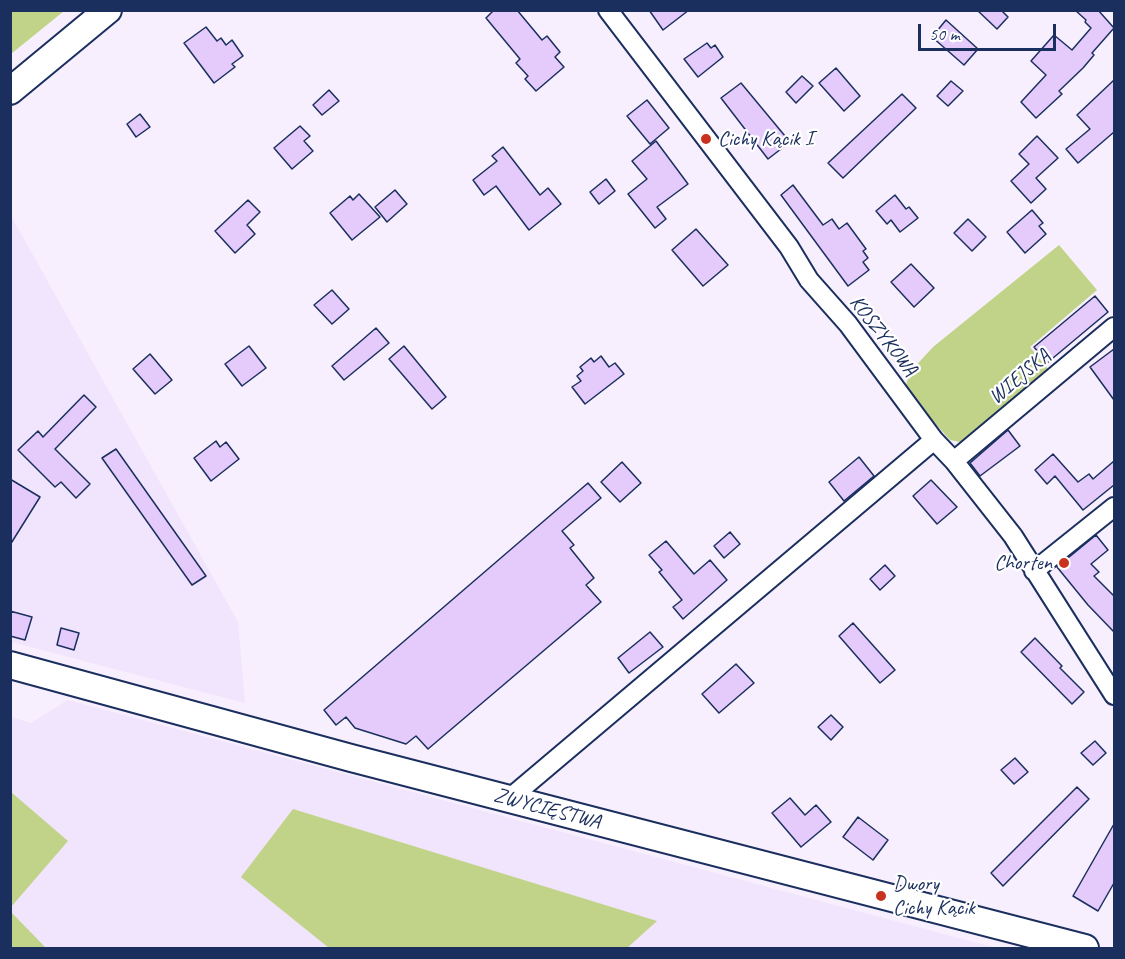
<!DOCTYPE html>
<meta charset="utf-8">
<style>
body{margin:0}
#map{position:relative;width:1125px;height:959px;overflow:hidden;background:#f7effe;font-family:Caveat,sans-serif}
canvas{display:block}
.frame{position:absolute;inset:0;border:12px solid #1b2f5e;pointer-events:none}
.scale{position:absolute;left:918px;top:24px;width:138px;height:27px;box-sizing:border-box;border:3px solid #1b2f5e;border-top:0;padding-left:8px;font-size:18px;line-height:21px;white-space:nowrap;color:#1b2f5e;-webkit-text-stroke:4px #fff;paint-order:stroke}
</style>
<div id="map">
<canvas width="1125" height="959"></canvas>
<div class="frame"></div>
<div class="scale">50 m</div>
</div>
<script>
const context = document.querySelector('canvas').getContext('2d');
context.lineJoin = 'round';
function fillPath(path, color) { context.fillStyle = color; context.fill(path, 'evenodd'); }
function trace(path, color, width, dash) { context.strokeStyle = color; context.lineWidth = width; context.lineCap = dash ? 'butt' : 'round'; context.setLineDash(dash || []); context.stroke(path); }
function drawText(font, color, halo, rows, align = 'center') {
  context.font = font + ' Caveat,sans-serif'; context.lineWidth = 4.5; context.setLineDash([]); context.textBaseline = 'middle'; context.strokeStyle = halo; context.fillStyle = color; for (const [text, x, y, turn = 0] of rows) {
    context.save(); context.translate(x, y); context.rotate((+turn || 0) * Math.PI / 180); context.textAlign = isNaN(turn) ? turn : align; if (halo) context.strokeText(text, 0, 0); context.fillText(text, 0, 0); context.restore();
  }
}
const built = new Path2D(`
 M10 214 238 622 245 703 11 642Z
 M68 700 996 948H11V717L31 723Z`);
const green = new Path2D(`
 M11 10H64V11L11 54Z
 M1059 245 1097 290 1030 347 1052 374 968 440 960 442 950 440 909 394 906 385 910 372 933 347Z
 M11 792 68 841 11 907Z
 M293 809 657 921 627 948H329L241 877Z
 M11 912 46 948H11Z`);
const building = new Path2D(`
 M494 10H517L542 40 547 36 560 52 555 57 564 67 536 91 525 79 528 76 516 63 520 59 486 18Z
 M649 10H689L663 30Z
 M977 10H1001L1008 17 997 29Z
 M1075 10H1098L1114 28 1092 53 1094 55 1083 68 1059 91 1062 94 1036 118 1021 102 1046 75 1031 61 1054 35 1072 50 1091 28 1085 22 1086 20Z
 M946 20 978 49 964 65 932 37Z
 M206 27 217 41 221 38 226 45 232 40 243 56 232 64 235 67 214 83 184 43Z
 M707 43 711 48 715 45 723 57 698 77 684 59Z
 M836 68 860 96 844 111 819 83Z
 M802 76 813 86 796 103 786 92Z
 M1114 80V132L1078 163 1066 149 1090 129 1077 115Z
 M951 81 963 91 948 106 937 96Z
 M741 83 790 142 768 159 721 98Z
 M329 90 339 101 322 115 313 105Z
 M902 94 916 108 843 178 828 163Z
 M647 100 669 128 650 144 627 116Z
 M140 114 150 127 136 137 127 124Z
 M300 126 310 136 304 141 313 151 292 169 274 148Z
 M1037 136 1058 158 1036 178 1046 189 1031 203 1011 181 1029 164 1019 154Z
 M656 141 688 184 657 207 666 219 655 228 628 194 647 179 632 161Z
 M503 147 540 195 548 188 561 204 529 230 496 186 484 195 473 180 497 161 492 156Z
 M606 179 615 191 599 204 590 192Z
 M793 185 823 225 832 219 839 229 847 223 866 249 863 251 868 258 863 262 869 270 848 286 781 195Z
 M395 190 407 204 387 222 375 207Z
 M359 194 380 217 352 240 330 213 350 196 353 200Z
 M895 195 906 209 909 207 918 218 900 232 891 220 887 224 876 211Z
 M248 200 260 212 247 225 255 234 235 253 215 231Z
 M1032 210 1043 223 1039 226 1046 234 1025 253 1007 232Z
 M968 219 986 237 972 251 954 233Z
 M696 229 728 265 703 286 672 250Z
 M911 264 934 288 914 307 891 282Z
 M332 290 349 309 332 324 314 305Z
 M1095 296 1108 312 1047 363 1034 347Z
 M376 328 389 343 344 380 332 366Z
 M249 346 266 368 242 386 225 364Z
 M404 346 446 397 432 409 389 359Z
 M1114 349V400L1090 367Z
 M150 354 172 380 155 394 133 369Z
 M601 356 609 367 615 363 624 374 585 404 572 387 581 381 577 376 583 371 580 367 591 358 594 362Z
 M84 395 96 407 55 449 90 484 76 498 61 482 55 487 18 450 38 431 43 437Z
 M1008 430 1020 446 980 476 970 463Z
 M216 441 220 447 226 442 239 459 211 481 194 458Z
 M116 449 206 576 192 585 102 458Z
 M1053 454 1078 482 1089 474 1093 479 1114 461V485L1083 510 1055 476 1047 484 1035 470Z
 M859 457 874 476 844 501 829 482Z
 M622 462 641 483 620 502 601 482Z
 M10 479 40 497 10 545Z
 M931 480 957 507 937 524 913 496Z
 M588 483 601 498 562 531 574 545 570 548 594 578 586 585 601 602 428 749 416 736 406 744 355 728 346 717 336 725 324 710Z
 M730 532 740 544 724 558 714 546Z
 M1096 535 1108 550 1091 564 1099 572 1094 576 1114 596V632L1088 605 1057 567Z
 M666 541 694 574 710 560 727 580 683 619 673 607 682 600 659 572 662 570 649 555Z
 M885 565 895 576 880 590 870 579Z
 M10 611 32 617 25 640 10 636Z
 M853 623 895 670 880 683 839 636Z
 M61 628 79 633 74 650 57 645Z
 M650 632 663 647 629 673 618 658Z
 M1035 638 1062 666 1060 668 1084 692 1072 704 1021 652Z
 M736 664 754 683 719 713 702 694Z
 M831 715 843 727 831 740 818 727Z
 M1095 741 1106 753 1093 765 1081 753Z
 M1015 758 1028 772 1014 784 1001 770Z
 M1077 787 1089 799 1003 886 991 873Z
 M790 798 805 815 816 805 831 822 801 847 772 813Z
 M858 817 888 840 873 860 843 837Z
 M1114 824V883L1098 911 1073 896Z`);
const street = new Path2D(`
 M608 10 789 247 809 280 848 324 934 440 954 461 1013 536 1114 695
 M954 461 1114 327
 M1034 571 1114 507
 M509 799 934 440`);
const secondary = new Path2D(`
 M10 91 108 10
 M10 665 351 758 1085 948`);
const markers = [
 [706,139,6,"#c8321e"],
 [1064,563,6,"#c8321e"],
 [881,896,6,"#c8321e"]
];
const poiNames = [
 ["Cichy Kącik I",718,139],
 ["Chorten",1052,563,"right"],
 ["Dwory",893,884],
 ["Cichy Kącik",893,908]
];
const streetNames = [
 ["KOSZYKOWA",883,336,52],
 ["WIEJSKA",1020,377,-40],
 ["ZWYCIĘSTWA",547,809,15]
];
fillPath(built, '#f1e4fd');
fillPath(green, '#c1d388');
fillPath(building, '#e4cbfb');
trace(building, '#1b2f5e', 1.5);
trace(street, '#1b2f5e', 22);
trace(secondary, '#1b2f5e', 30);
trace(street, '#fff', 18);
trace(secondary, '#fff', 26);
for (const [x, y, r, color] of markers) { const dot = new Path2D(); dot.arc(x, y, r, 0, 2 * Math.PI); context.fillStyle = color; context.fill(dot); trace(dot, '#fff', 2); }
drawText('21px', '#1b2f5e', '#fff', poiNames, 'left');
drawText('21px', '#1b2f5e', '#fff', streetNames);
</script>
